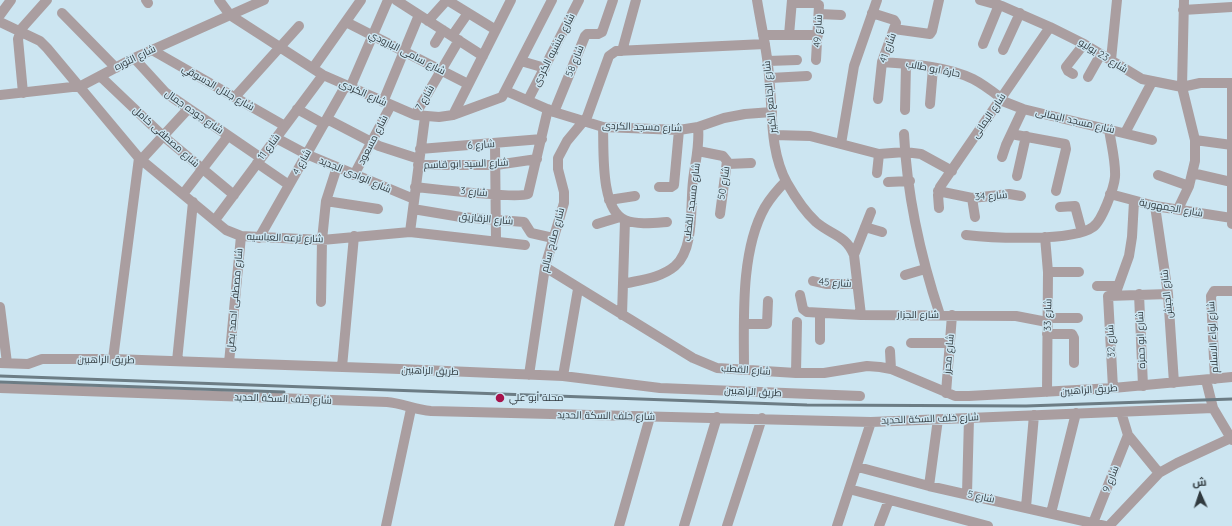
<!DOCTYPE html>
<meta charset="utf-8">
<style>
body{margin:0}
#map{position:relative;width:1232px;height:526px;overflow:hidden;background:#cce5f1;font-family:Quicksand,Cairo,sans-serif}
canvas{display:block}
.north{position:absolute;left:1180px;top:474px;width:40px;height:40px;-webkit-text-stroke:3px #cce5f1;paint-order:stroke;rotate:357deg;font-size:11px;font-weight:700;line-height:16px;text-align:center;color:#303a3f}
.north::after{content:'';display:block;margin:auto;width:14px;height:18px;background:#303a3f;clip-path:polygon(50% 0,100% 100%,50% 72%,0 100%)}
</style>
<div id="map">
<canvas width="1232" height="526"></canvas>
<div class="north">ش</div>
</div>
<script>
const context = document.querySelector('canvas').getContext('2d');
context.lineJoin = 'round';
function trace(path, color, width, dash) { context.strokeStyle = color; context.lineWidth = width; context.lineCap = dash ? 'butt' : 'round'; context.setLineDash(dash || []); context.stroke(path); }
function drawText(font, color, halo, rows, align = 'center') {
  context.font = font + ' Quicksand,Cairo,sans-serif'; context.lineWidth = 3; context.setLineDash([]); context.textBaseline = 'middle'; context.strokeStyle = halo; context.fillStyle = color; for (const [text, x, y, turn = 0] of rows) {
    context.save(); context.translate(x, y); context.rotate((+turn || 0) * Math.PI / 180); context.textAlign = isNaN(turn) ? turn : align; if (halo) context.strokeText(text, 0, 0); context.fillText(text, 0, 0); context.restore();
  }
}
const street = new Path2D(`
 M146 0 148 3
 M219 0 230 15 323 75 415 115 439 117 453 115 502 97 552 0
 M396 0 483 56
 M447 0 496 30
 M757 0C761 25 767 50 769 75 773 111 769 150 787 183 795 197 804 211 816 222 831 235 846 235 854 255L861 315
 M980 0 1002 6 1050 27 1084 44 1142 79 1182 87 1200 83H1232V224
 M792 3H815L819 5 816 60
 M1183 10 1232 7
 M62 13 116 68
 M872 13 894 20 896 23 882 62 878 99
 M819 14 841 15
 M0 15 11 0
 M428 21 447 0
 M0 22 40 41 47 48 139 158 226 230 241 236 322 240 410 232 525 245
 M346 22 468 84
 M894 29 930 34 932 31 939 0
 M763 35H818
 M789 35 792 0
 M452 36 468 13
 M435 43 443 30
 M983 44 999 5
 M152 50 285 126
 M1003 50 1020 13
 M622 51 636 0
 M134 58 166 93 261 158
 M1111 60 1117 0
 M521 61 545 68
 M768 61 797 60
 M882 62C911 64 946 66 973 79 983 84 992 91 1001 98
 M313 68 361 0
 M1073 74 1068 71 1066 67 1084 44
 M100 76 163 136 234 195
 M1088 77 1101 54
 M770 78 807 76
 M350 88 388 0
 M506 91 554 112 603 127 679 130 698 127 724 118 745 114 772 112
 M23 93 18 39 22 28 47 0
 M0 95 81 86 134 58 264 0
 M235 97 299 26
 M528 100 579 0
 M1000 100 1023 109 1152 140
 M383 102 419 15
 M930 104 933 68
 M297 109 324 124
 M905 110 906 64
 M554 112 585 36 587 34H598L602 32 613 0
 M415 115 459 40
 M453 115 511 0
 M327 119 379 146 419 159
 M603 127C604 150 600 209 625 220 637 225 654 223 667 222
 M1125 133 1152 82
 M904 134C907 195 921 258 940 315
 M1011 134 1065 144 1066 149 1056 191
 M774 135 810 136 879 154 905 152 921 154 952 171
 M276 138 306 154 414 199
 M1195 140 1232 145
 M495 144 496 241
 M841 144 854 66 877 0
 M420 149 542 139
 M698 151 723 156 727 161 720 214
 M1002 157 1006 145 1023 109
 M141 160 188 109
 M257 163 289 185
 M728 164 751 163
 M418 165H496L537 159
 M877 173 879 154
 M1192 173 1232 182
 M354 175 391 105
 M1158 175 1189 186
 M1017 176 1026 136
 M888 182 910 181
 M415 187C435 189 516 199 528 194L548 109
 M659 187H671L674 185 679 130
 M938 191 972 198 1009 194 1021 196
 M183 194 228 136
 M1110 194 1155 206 1232 218
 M972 198 975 217
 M609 200 635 196
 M326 201 378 209
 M1155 206 1168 294 1174 383
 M1060 207 1075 206 1082 232
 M939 208 938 195 940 187 1050 27
 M413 209 461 217 524 222 531 233 553 238
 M1178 209 1189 186 1195 161V140L1182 87 1184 0
 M215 220 323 75
 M597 224 620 217
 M865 227 882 232
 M410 232 425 117
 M966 235C992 238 1073 242 1093 227 1102 221 1114 188 1115 177 1116 162 1111 144 1109 129
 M1045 237 1048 272 1047 392
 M259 238 346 85
 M854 255 871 212
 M545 267 693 358 717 368 796 373H824L867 366 880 367 891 369 955 396H969L1113 388 1232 377
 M1048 272H1079
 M905 275 925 269
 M813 281 826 284H857
 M623 284C640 280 661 278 675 266 695 249 690 205 693 181 695 162 700 146 698 127
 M1097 286H1118
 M1139 294 1143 386
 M800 295 803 309 807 312 861 315 1016 316 1047 322
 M1115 295 1129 256 1132 237 1134 201
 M321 302 322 240 326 201 337 167
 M0 307 7 363
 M622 315 625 220
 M1047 318H1078
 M744 324H767L768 301
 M1047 334H1072L1074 338V363
 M820 340V313
 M911 343H950
 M890 351 891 369
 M113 359 139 158
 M177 361 193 202
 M0 363 28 364 42 359H113L400 369 563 376 660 388 860 396
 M229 363 241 236
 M342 367 354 236
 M744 370C744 320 740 251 765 207 771 197 778 189 786 181
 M796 373 797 322
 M529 375 545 267 564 203V192L558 169V158L567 141 587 117 609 56 616 51 765 44
 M563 376 578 289
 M1215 379 1211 296 1214 291H1232
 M1206 380 1213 408 1232 440
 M0 388 387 402C402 403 415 410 431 411L871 422 1213 408
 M1113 388 1108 296 1168 294
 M946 393 952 315
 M1121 412 1128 435 1159 473
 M858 467 929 486 1105 526
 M929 486 938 419
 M849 489 988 526
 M967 494 969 418
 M1026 507 1034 415
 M1051 513 1076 413
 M1093 523 1128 435
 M386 526 411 409
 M619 526 650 417
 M684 526 717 417
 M727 526 762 418
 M837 526 871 422
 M879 526 889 500
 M1109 526 1159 473 1177 463 1231 438`);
const rail = new Path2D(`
 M0 376 807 405 1026 406 1232 399
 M0 382 284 392`);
const markers = [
 [500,398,5,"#a7134c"]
];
const streetNames = [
 ["شارع 49",818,31,-87],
 ["شارع 41",888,48,-70],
 ["شارع منشيه الكردى",554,50,-63],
 ["شارع سامى البارودي",407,53,27],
 ["شارع 23 يوليو",1103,56,32],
 ["شارع الثوره",135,58,-26],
 ["شارع 58",575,61,-68],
 ["حارة ابو طالب",933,69,11],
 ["شارع جلال الدسوقي",218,88,30],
 ["شارع الكردى",363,93,24],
 ["شارع الجامع الكبير",770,97,-95],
 ["شارع 7",425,98,-60],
 ["شارع جوده جمال",194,112,35],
 ["شارع اليمانى",989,116,-56],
 ["شارع مسجد اليمانى",1075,121,13],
 ["شارع مسجد الكردى",642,127,2],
 ["شارع مصطفى كامل",166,137,42],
 ["شارع مسعود",373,140,-63],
 ["شارع 6",481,145,-4],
 ["شارع 11",269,147,-53],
 ["شارع 4",302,162,-61],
 ["شارع السيد ابو قاسم",466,164,-2],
 ["شارع الوادى الجديد",355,175,23],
 ["شارع 50",724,183,-81],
 ["شارع 3",474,192,5],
 ["شارع 34",991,196,-4],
 ["شارع مسجد القطب",692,202,-83],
 ["شارع الجمهورية",1171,208,10],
 ["شارع الزقازيق",486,219,5],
 ["شارع ترعه العباسيه",285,238,2],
 ["شارع صلاح سالم",553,240,-75],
 ["شارع 45",835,283,4],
 ["شارع الجيش",1167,294,-96],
 ["شارع مصطفى احمد بصل",235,300,-85],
 ["شارع الجزار",918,315],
 ["شارع 33",1048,315,-89],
 ["شارع لواء الاسلام",1213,337,-93],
 ["شارع ابو حمزه",1141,340,-92],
 ["شارع 32",1111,341,-93],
 ["شارع محرز",949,354,-85],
 ["طريق الراهبين",106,360,1],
 ["شارع القطب",746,370,4],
 ["طريق الراهبين",430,371,2],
 ["طريق الراهبين",1089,390,-4],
 ["طريق الراهبين",753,392,3],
 ["شارع خلف السكة الحديد",283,399,2],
 ["شارع خلف السكة الحديد",606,416,1],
 ["شارع خلف السكة الحديد",930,419,-2],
 ["شارع 9",1111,479,-68],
 ["شارع 5",981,497,12]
];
const poiNames = [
 ["محلة أبو علي",509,398]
];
trace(street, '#aa9ea0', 10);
trace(rail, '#6c7c84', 3);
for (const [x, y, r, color] of markers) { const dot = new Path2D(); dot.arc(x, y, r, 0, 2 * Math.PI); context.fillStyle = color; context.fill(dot); trace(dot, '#cce5f1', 1.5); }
drawText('10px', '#303a3f', '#cce5f1', streetNames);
drawText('10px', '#303a3f', '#cce5f1', poiNames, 'left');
</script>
